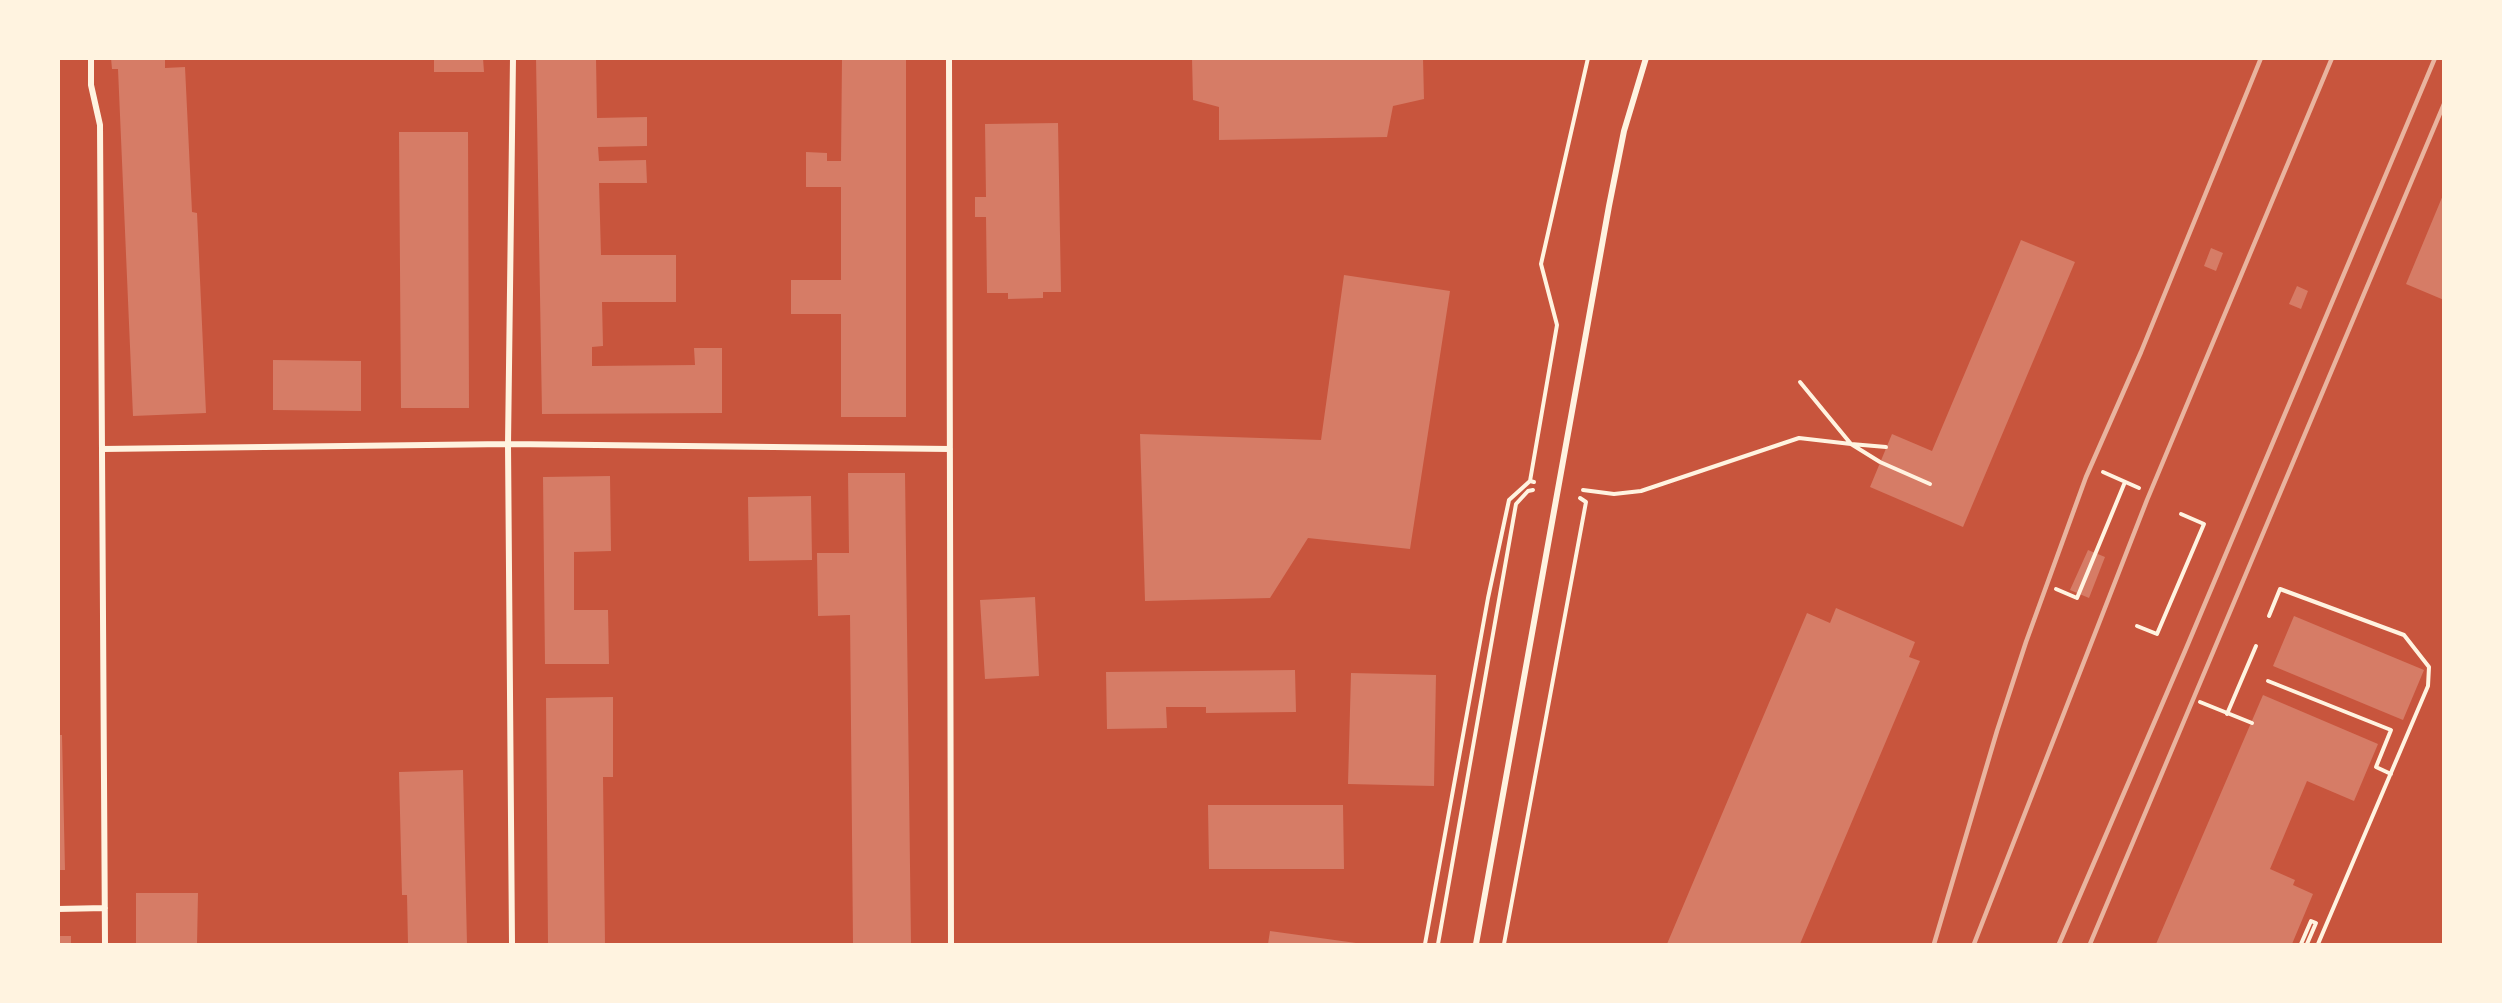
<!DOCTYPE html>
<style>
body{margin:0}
#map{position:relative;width:2502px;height:1003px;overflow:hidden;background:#c8553d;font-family:Ubuntu,sans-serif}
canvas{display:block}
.frame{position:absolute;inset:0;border:60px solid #fff3e0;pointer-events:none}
</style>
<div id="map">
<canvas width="2502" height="1003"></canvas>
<div class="frame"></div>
</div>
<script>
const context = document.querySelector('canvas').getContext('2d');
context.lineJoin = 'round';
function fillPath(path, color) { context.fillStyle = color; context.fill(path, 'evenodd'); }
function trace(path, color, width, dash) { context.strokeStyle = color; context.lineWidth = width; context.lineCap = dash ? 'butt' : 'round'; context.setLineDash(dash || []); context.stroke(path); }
const building = new Path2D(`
 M111 58H165V68L185 67 192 212 197 213 206 413 133 416 118 69H112Z
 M434 58H483L484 72H434Z
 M536 58H596L597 118 647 117V146L598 147 599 161 646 160 647 183H599L601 255H676V302H602L603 346 592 347V366L695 365 694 348H722V413L542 414Z
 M842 58H906V417H841V314H791V280H841V187H806V152L827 153V161H841Z
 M1192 58H1423L1424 99 1393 106 1387 137 1219 140V107L1193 100Z
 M1058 123 1061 292H1043V298L1008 299V293H987L986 217H975V197H986L985 124Z
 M399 132H468L469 408H401Z
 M2443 195H2444V300L2406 284Z
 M2021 240 2075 262 1963 527 1870 487 1892 434 1932 451Z
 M2211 248 2223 253 2216 271 2204 266Z
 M1344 275 1450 291 1410 549 1308 538 1270 598 1145 601 1140 434 1321 440Z
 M2297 286 2308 291 2301 309 2289 304Z
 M273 360 361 361V411L273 410Z
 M848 473H905L911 944H853L850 615 818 616 817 553H849Z
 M610 476 611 551 574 552V610H608L609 664H545L543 477Z
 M811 496 812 560 749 561 748 497Z
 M2088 550 2105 557 2089 598 2070 590Z
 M1035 597 1039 676 985 679 980 600Z
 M1836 608 1915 642 1909 657 1920 661 1800 944H1667L1807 613 1830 623Z
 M2294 616 2424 670 2403 720 2273 666Z
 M1295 670 1296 712 1206 713V707H1166L1167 728 1107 729 1106 672Z
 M1351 673 1436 675 1434 786 1348 784Z
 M2263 695 2378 744 2354 801 2307 781 2270 869 2295 880 2293 885 2313 894 2292 944H2156Z
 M613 697V777H603L605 944H548L546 698Z
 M58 735H62L65 870H58Z
 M463 770 467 944H408L407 895H402L399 772Z
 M1208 805H1343L1344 869H1209Z
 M136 893H198L197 944H136Z
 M1270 931 1356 943 1355 944H1268Z
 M58 936H71V944H58Z`);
const path = new Path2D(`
 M1800 382 1851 444 1886 447
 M2103 472 2139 488
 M1534 482 1530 481 1557 325 1541 264 1588 58
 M1583 490 1614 494 1641 491 1799 438 1851 444 1880 462 1930 484
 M2056 589 2077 598 2125 482
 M2269 616 2280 589 2404 635 2429 667 2428 686 2318 944
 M2137 626 2157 634 2204 524 2181 514
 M2268 681 2391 730 2376 767 2391 774
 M2200 702 2252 723
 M2227 714 2256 646
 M1425 944 1488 598 1509 500 1530 481
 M1438 944 1516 504 1528 491 1533 490
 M1504 944 1586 502 1580 498
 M2301 944 2311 921 2316 923 2307 944`);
const minor = new Path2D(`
 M91 58V85L100 125 105 944
 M949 58 951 944
 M102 449 508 444 950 449
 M58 909 105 908
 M512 944 508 444 513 58
 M1476 944 1609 206 1624 131 1646 58`);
const rail = new Path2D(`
 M1934 944 1997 731 2026 642 2086 477 2141 352 2261 58
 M1974 944 2147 500 2332 58
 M2059 944 2185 651 2435 58
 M2090 944 2444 104`);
fillPath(building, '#d67c66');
trace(path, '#fff3e0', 4);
trace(minor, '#fff3e0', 6);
trace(rail, '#e9b49f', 4.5);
</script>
